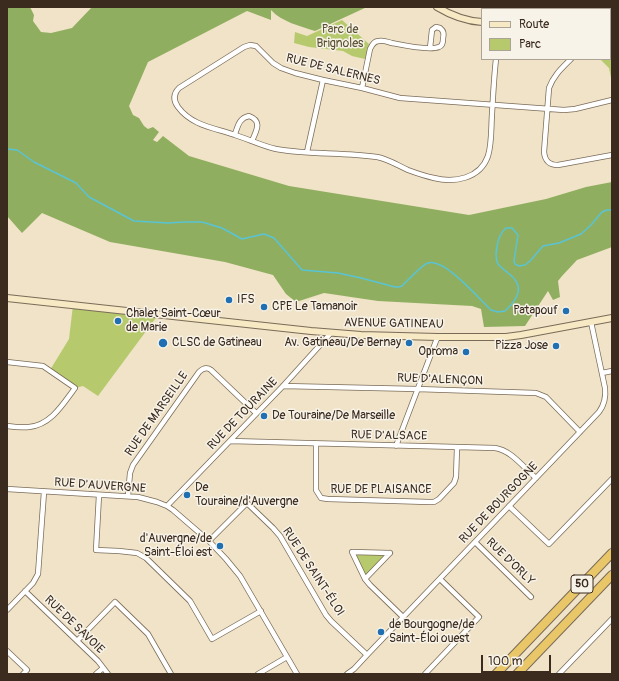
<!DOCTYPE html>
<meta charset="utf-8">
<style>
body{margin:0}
#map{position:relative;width:619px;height:681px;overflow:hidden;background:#f0e3c7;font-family:Pangolin,sans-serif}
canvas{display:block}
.frame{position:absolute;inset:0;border:8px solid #3b2a1e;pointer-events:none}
.legend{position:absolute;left:481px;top:8px;width:130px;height:52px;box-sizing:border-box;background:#f7f3e8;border:1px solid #aca397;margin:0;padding:5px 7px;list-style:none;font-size:12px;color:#3b2a1e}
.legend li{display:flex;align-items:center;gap:8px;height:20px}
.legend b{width:20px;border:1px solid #aca397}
.scale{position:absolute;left:481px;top:655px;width:70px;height:18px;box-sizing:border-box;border:2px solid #3b2a1e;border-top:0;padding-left:5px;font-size:12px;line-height:14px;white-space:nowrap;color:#3b2a1e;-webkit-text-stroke:3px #f7f3e8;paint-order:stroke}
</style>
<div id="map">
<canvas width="619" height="681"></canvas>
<div class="frame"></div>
<ul class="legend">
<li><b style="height:5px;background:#f6e9c3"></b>Route</li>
<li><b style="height:11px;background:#b6ca6d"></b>Parc</li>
</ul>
<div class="scale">100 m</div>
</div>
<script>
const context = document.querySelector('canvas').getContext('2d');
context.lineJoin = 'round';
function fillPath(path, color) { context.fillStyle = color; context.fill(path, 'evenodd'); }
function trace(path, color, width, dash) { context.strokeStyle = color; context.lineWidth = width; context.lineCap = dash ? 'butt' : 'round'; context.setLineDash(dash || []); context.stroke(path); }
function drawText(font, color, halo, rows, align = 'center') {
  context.font = font + ' Pangolin,sans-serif'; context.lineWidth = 3; context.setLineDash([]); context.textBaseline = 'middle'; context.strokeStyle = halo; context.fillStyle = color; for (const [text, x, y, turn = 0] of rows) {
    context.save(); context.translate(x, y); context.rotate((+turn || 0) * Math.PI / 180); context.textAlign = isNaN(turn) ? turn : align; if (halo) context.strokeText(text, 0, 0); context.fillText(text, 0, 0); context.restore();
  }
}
const green = new Path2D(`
 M342 20 369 44 365 59 352 56 343 51 309 47 294 43 295 32 307 36Z
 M610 29H612V83L609 68 600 59H610Z
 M73 305 158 315 98 396 83 386 75 388 50 370 69 339Z
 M352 552 390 553 365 579Z`);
const forest = new Path2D(`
 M7 7H30L34 15 33 21 41 32 51 33 72 28 92 7H367L315 31C300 26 282 22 271 10V20L247 11 148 62 129 106 133 115 139 118 144 126 148 129 153 127 159 132 153 140 157 142 163 136 189 156 289 186 469 215 546 199 586 187 612 182V247L577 260 562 276 558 281 560 297 553 300 548 291 525 326 484 327 481 309 472 306 378 301 324 293 296 302 286 294 273 275 225 262 110 242 42 213 22 233 7 216Z`);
const stream = new Path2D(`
 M7 149 17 150 34 162 76 183 89 197 134 221 168 223 184 222H202L222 228 242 239 264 234 274 238 302 270 338 273 361 278 395 287H399L402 286C407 281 423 264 428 263 445 258 479 299 491 310L498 312 505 311C518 299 526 286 508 273 505 270 499 267 497 262 496 258 496 251 497 247 498 239 500 233 506 228H512L518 235 514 261 515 264 519 266 525 265 530 261 543 246 559 243 581 234 591 225 602 212 607 210H612`);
const street = new Path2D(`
 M610 17 612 15
 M496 59C494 77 493 96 492 114 491 127 492 143 488 156 480 179 454 183 434 178 425 176 416 173 408 170 397 165 388 159 377 157 343 152 309 155 276 149 262 146 248 139 235 135 215 128 192 126 178 107 173 100 173 94 179 88L244 47 250 45 256 46 273 63 281 68 295 73 323 80 362 88 400 98 564 110 575 109 612 100
 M571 59C562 68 553 76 549 88L544 152C545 161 549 165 558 165L612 155
 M362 88 370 49C372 45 374 41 379 41 383 40 388 42 392 43 402 45 430 51 439 47 442 46 443 42 443 39 444 34 444 31 440 28L436 27 432 30 430 48
 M235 134C238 126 239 118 249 116 263 121 256 131 252 141
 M307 152 323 80
 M7 362 43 366 75 388C63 404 51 425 29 427 22 428 14 427 7 426
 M602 373 612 371
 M283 386 417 389 536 393 546 397 580 432
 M230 441 495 448C511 450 524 468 536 478
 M316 444V490L321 498 328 499 429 502H434L439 499 454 483 456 477 457 448
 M396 446 436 341 438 337
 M7 489 138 497 157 502 167 506 173 510 209 541 226 559 240 576 297 674
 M99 495 96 550 119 551 137 553 146 558 190 601 212 639 261 611
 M128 496 130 473 133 465 199 372C203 368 207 367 211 370L256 413
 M167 506 283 386 331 333
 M509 506 549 544 612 479
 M209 541 247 503 273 528 280 536 326 615 331 621 367 655
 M475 542 531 597
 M390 553 352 552 365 579 370 585 403 617
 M365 579 390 553
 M25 591 98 661 108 674
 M7 610 33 583 38 574 44 492
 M77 641 115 602 148 634 171 674
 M7 651 27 670 23 674
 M96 674 103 668
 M258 674 287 657
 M347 674 354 669 367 655 599 412C605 404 606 397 605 388L591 322
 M425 674 479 617 440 579
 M559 674 612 619`);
const secondary = new Path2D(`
 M437 7C452 16 465 21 482 22
 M537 9 540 7
 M7 298 311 331 361 335 438 337H506L521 335 612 318`);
const highway = new Path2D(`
 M496 674 612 553
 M517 674 612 575`);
const markers = [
 [229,300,4,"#1f6fb2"],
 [264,307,4,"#1f6fb2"],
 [566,311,4,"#1f6fb2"],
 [118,321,4,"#1f6fb2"],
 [163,343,5,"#1f6fb2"],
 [409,343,4,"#1f6fb2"],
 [556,346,4,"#1f6fb2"],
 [466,352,4,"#1f6fb2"],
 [264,416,4,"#1f6fb2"],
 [187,495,4,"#1f6fb2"],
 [220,546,4,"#1f6fb2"],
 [381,632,4,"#1f6fb2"]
];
const shields = [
 [582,584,22]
];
const shieldNames = [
 ["50",582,584]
];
const parkNames = [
 ["Parc de",340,30],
 ["Brignoles",340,44]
];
const streetNames = [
 ["RUE DE SALERNES",333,70,14],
 ["AVENUE GATINEAU",394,324,1],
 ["RUE D'ALENÇON",440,380,2],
 ["RUE DE MARSEILLE",157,414,-55],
 ["RUE DE TOURAINE",243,414,-46],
 ["RUE D'ALSACE",389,436,1],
 ["RUE D'AUVERGNE",100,486,4],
 ["RUE DE PLAISANCE",381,490],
 ["RUE DE BOURGOGNE",499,503,-46],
 ["RUE D'ORLY",510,562,44],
 ["RUE DE SAINT-ÉLOI",313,572,57],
 ["RUE DE SAVOIE",74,625,44]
];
const poiNames = [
 ["IFS",237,300],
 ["CPE Le Tamanoir",272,307],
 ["Patapouf",558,311,"right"],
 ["Chalet Saint-Cœur",126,314],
 ["de Marie",126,328],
 ["CLSC de Gatineau",172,343],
 ["Av. Gatineau/De Bernay",401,343,"right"],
 ["Pizza Jose",548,346,"right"],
 ["Oproma",458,352,"right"],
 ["De Touraine/De Marseille",272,416],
 ["De",195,488],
 ["Touraine/d'Auvergne",195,502],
 ["d'Auvergne/de",212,539,"right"],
 ["Saint-Éloi est",212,553,"right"],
 ["de Bourgogne/de",389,625],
 ["Saint-Éloi ouest",389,639]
];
fillPath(green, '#b6ca6d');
fillPath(forest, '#90ae60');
trace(stream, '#59c4d4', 1.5);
trace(street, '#7a6b59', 6);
trace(secondary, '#7a6b59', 8);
trace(highway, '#7a6b59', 10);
trace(street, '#fff', 4.5);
trace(secondary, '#f6e9c3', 6);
trace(highway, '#e9c769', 8);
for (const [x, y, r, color] of markers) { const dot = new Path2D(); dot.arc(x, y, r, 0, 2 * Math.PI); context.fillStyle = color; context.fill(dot); trace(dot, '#f7f3e8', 1.5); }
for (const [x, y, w] of shields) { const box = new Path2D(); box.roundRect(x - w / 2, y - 9, w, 18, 3); context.fillStyle = '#f7f3e8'; context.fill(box); trace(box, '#3b2a1e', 1); }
drawText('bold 11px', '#3b2a1e', null, shieldNames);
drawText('12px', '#5a5232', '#f7f3e8', parkNames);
drawText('12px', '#3b2a1e', '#f7f3e8', streetNames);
drawText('12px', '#3b2a1e', '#f7f3e8', poiNames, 'left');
</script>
